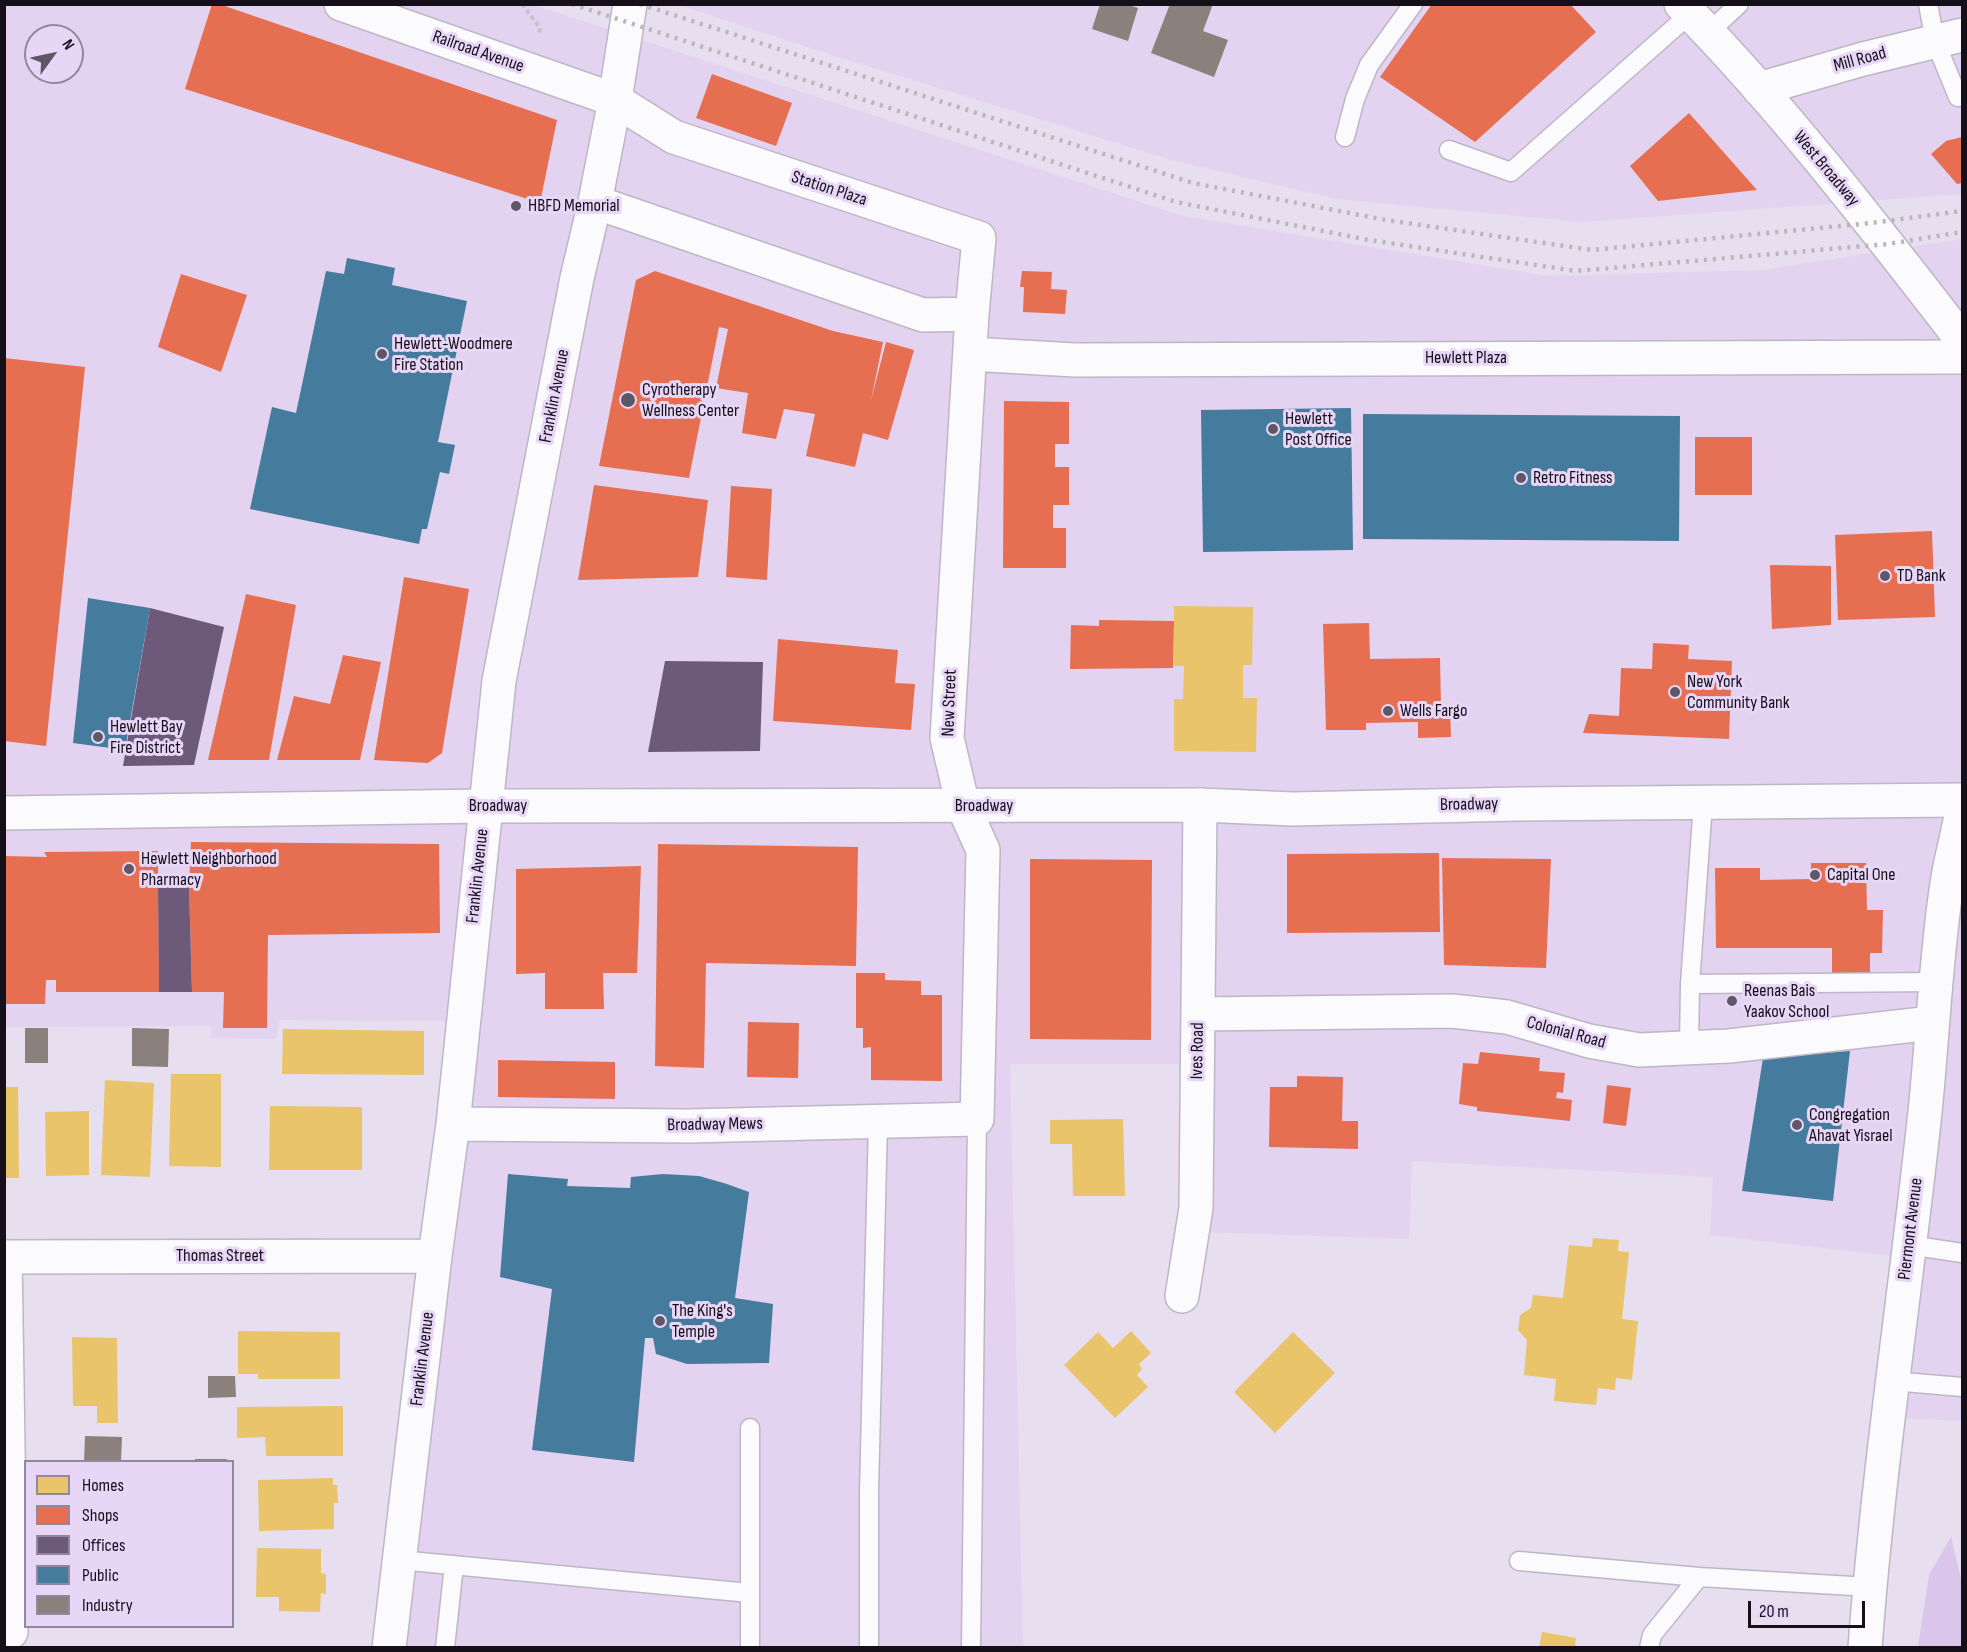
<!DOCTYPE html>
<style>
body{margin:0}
#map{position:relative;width:1967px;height:1652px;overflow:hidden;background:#e7deef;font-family:"Sofia Sans Condensed",sans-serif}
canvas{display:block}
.frame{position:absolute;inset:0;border:6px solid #150f1a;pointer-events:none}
.legend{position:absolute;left:24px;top:1460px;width:210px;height:168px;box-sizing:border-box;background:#e8d6f7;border:2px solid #94869f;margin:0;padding:8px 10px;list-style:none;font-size:18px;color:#150f1a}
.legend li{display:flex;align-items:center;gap:12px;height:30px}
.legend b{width:30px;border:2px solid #94869f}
.north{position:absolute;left:24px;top:24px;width:60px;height:60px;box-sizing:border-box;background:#e8d6f7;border:2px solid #94869f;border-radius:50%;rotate:57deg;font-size:16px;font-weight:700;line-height:24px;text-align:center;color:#150f1a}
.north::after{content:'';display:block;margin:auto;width:21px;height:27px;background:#5e5765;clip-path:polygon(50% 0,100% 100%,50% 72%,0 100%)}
.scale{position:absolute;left:1748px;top:1601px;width:117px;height:27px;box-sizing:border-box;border:3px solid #150f1a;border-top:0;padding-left:8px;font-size:18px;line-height:21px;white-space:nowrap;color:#150f1a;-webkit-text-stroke:4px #e8d6f7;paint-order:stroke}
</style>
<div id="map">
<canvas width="1967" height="1652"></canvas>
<div class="frame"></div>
<ul class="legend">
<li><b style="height:16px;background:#e9c46a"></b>Homes</li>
<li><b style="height:16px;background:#e76f51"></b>Shops</li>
<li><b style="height:16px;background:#6d597a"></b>Offices</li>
<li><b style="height:16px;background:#457b9d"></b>Public</li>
<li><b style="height:16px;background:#8a817c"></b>Industry</li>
</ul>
<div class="north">N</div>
<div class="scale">20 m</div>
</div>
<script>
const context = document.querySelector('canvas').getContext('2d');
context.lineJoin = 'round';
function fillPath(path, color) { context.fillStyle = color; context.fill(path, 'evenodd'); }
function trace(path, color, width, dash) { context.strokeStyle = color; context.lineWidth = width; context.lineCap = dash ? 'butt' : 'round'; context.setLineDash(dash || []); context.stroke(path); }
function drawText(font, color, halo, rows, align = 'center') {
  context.font = font + ' "Sofia Sans Condensed",sans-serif'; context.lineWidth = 6; context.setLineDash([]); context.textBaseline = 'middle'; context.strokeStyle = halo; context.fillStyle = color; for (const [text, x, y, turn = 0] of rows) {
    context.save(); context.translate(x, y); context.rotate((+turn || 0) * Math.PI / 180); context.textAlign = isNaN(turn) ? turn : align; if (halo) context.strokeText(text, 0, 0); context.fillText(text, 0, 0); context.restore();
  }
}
const built = new Path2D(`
 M4 5H534L1183 216 1549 276 1762 270 1962 239V1421L1896 1418 1919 1259 1710 1235 1713 1177 1412 1161 1409 1239 1201 1232 1200 1064H1010L1023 1647H398L463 1021 279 1020 276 1039 212 1038 211 1026 5 1027ZM36 36H72V72H36Z
 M678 5H1962V194L1581 222 1337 199 1175 161 851 61Z`);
const green = new Path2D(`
 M1951 1537 1962 1583V1647H1918L1929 1575Z`);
const homes = new Path2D(`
 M1174 606 1253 607 1252 665H1243V698H1257L1256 752 1174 751V699H1183L1184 666H1174Z
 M283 1029 424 1031V1075L282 1074Z
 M171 1074H221V1167L169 1166Z
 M105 1080 154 1083 150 1177 101 1175Z
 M6 1087H18L19 1178H5Z
 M270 1106 362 1107V1170H269Z
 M89 1111V1175L46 1176 45 1112Z
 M1123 1119 1125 1196H1073L1072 1144H1050V1120Z
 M1593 1238 1619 1240 1618 1251 1629 1252 1622 1319 1638 1321 1632 1380 1616 1378 1615 1390 1598 1388 1596 1405 1554 1401 1556 1379 1524 1375 1527 1340 1518 1330 1520 1315 1531 1308 1533 1295 1563 1298 1569 1245 1592 1247Z
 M238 1331 340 1332V1379H258V1374H238Z
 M1131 1331 1151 1353 1139 1364 1142 1369 1137 1375 1148 1387 1115 1418 1064 1365 1098 1332 1113 1348Z
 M1293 1332 1335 1373 1275 1433 1234 1392Z
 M72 1337 117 1338 118 1423H97V1406H73Z
 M343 1406V1456H266L265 1437 237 1438V1407Z
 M333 1478V1485H337L338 1503H334V1529L259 1531 258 1480Z
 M257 1548 321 1549V1573L326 1574V1594L321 1593 320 1612 279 1611V1597H256Z
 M1542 1632 1576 1638 1575 1645 1582 1648H1539Z`);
const shops = new Path2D(`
 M212 4H219L557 120 540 203 185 89Z
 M1432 4H1570L1596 32 1475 142 1380 77Z
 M712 74 792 103 776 146 696 118Z
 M1689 113 1757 190 1658 201 1630 166Z
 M1962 137V183L1957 184 1931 154 1946 141Z
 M655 271 833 331 883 342 871 400 886 342 914 350 888 440 863 433 855 467 806 456 815 414 784 409 776 439 742 433 748 393 716 388 728 329 719 327 689 478 599 466 636 280Z
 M1022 271 1052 272 1051 289 1067 290 1065 314 1023 312 1024 287H1020Z
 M181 274 247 295 221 372 158 347Z
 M4 358 85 367 46 746 4 741Z
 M1004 401 1069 402V444H1055V467H1069V505H1053V528H1066V568H1003Z
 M1695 437H1752V495H1695Z
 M594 485 708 500 698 577 578 580Z
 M731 486 772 489 767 580 726 577Z
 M1932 531 1935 617 1838 620 1835 535Z
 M1770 565 1831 566V625L1772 629Z
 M404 577 469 589 442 753 428 763 374 760Z
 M246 594 296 605 269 760H208Z
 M1099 620 1174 621 1173 668 1070 669 1071 625 1099 626Z
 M1369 623 1370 659 1440 658 1441 707H1450L1451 737 1418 738V722L1366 723V730H1326L1323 624Z
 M778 639 898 650 895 683 915 684 911 730 773 721Z
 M1653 643 1689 645 1688 659 1732 661 1729 739 1583 733 1589 714 1619 716 1621 668 1652 669Z
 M343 655 381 662 360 760H277L294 696 330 704Z
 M191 842 439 844 440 933 268 935 267 1028H223L224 992H192L189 886Z
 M658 844 858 847 856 966 706 963 704 1068 655 1066Z
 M158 851 159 992H56V980H46L45 1004H4V856L47 857 44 852Z
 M1439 853 1440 932 1287 933V854Z
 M1442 858 1551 859 1546 968 1444 965Z
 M1030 859 1152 860 1151 1040 1030 1039Z
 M1811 863H1866L1867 910H1883L1882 953H1870V974H1832V948H1716L1715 868H1760V880L1811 879Z
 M641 866 637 973H603L604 1009H545V973L516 974V869Z
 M856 973H885V980L921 981V995H942V1081L871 1080V1047L863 1048V1028H856Z
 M748 1022 799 1023 798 1078 747 1077Z
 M1480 1052 1540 1058 1539 1071 1565 1073 1563 1093 1557 1092 1556 1098 1572 1100 1570 1121 1477 1111V1107L1459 1104 1463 1063 1478 1064Z
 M498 1060 615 1062V1099L498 1097Z
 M1297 1076 1343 1077 1342 1121H1358V1149L1269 1147 1270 1087H1297Z
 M1607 1085 1631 1088 1626 1126 1603 1123Z`);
const offices = new Path2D(`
 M150 608 224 627 194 765 123 766Z
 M665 661 763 662 760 751 648 752Z
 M158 886H189L192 992H159Z`);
const public = new Path2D(`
 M347 258 395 268 392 285 467 301 438 442 455 445 449 474 440 472 427 529H422L419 544 250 509 272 407 296 413 326 271 344 274Z
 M1351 408 1353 550 1203 552 1201 410Z
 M1363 414 1680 416 1679 541 1363 539Z
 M88 598 150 608 125 750 73 743Z
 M1850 1051 1833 1201 1742 1191 1763 1058Z
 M508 1174 568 1179 567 1186 630 1188 631 1177 663 1174 699 1176 727 1184 749 1192 735 1298 773 1304 769 1363 687 1364 656 1354 653 1338H645L634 1462 532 1450 552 1289 500 1277Z`);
const industry = new Path2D(`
 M1100 4H1126L1138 8 1128 41 1092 29Z
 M1170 4H1213L1203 31 1228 40 1214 77 1151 53Z
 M25 1028H48V1063H25Z
 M132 1028 169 1029 168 1067 132 1066Z
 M208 1376H235L236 1397 208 1398Z
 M85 1436 122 1437 121 1462H84Z
 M195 1459H227V1462H195Z`);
const path = new Path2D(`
 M522 4 540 28 539 34`);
const lane = new Path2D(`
 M1928 4 1935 41 1958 97 1962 96
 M1708 33 1739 4
 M1345 137 1355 99 1369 65 1413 4
 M1449 150 1511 172 1690 14
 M1690 984 1936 982
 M1689 1048 1690 984 1703 803
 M1909 1245 1962 1253
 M1892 1381 1962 1387
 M399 1560 750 1593
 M1519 1561 1699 1577
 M445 1648 454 1565
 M750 1648V1428
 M869 1648V1492L878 1121
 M971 1648 977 1119
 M1649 1648 1652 1635 1699 1577 1870 1587`);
const street = new Path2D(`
 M341 4 615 100 674 137 979 238 972 314 947 738 963 806 983 850 977 1119 689 1126 453 1124
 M595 202 923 315 972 314
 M970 354 1075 360 1962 357
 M1199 1014 1452 1011 1507 1017 1589 1041 1639 1050 1729 1046 1932 1023
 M4 1257 435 1256
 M5 1257 11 1632
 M1182 1296 1196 1208 1200 805
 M389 1648 435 1256 453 1124 499 681 577 278 595 202 615 100 630 4
 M1865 1648C1878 1470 1905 1297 1924 1121 1933 1040 1935 958 1948 877 1952 855 1958 833 1962 811`);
const secondary = new Path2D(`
 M1681 4C1783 108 1873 225 1962 340
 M1759 89 1863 59 1962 35
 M4 813 486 806 1200 805 1293 809 1519 804 1962 800`);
const rail = new Path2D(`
 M572 4 1176 202 1369 240 1576 271 1888 244 1962 232
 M640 4 1193 183 1386 220 1592 250 1871 223 1962 211`);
const markers = [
 [516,206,6,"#5e5765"],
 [382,354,6,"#5e5765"],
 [628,400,8,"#5e5765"],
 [1273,429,6,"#5e5765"],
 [1521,478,6,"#5e5765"],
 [1885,576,6,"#5e5765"],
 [1675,692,6,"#5e5765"],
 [1388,711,6,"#5e5765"],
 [98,737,6,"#5e5765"],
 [129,869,6,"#5e5765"],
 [1815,875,6,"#5e5765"],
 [1732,1001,6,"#5e5765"],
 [1797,1125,6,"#5e5765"],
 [660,1321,6,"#5e5765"]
];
const streetNames = [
 ["Railroad Avenue",478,52,19],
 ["Mill Road",1860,60,-15],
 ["West Broadway",1826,169,50],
 ["Station Plaza",829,189,18],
 ["Hewlett Plaza",1466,358],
 ["Franklin Avenue",555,396,-79],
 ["New Street",950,703,-88],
 ["Broadway",1469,805,-1],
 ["Broadway",498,806],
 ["Broadway",984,806],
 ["Franklin Avenue",478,876,-84],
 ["Colonial Road",1566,1033,15],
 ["Ives Road",1198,1051,-89],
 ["Broadway Mews",715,1125,-1],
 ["Piermont Avenue",1911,1229,-83],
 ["Thomas Street",220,1256],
 ["Franklin Avenue",423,1359,-83]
];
const poiNames = [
 ["HBFD Memorial",528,206],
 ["Hewlett-Woodmere",394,344],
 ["Fire Station",394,365],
 ["Cyrotherapy",642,390],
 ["Wellness Center",642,411],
 ["Hewlett",1285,419],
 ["Post Office",1285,440],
 ["Retro Fitness",1533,478],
 ["TD Bank",1897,576],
 ["New York",1687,682],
 ["Community Bank",1687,703],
 ["Wells Fargo",1400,711],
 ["Hewlett Bay",110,727],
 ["Fire District",110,748],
 ["Hewlett Neighborhood",141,859],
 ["Pharmacy",141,880],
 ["Capital One",1827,875],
 ["Reenas Bais",1744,991],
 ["Yaakov School",1744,1012],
 ["Congregation",1809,1115],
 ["Ahavat Yisrael",1809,1136],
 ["The King's",672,1311],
 ["Temple",672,1332]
];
fillPath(built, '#e3d3f0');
fillPath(green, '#dac6eb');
fillPath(homes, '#e9c46a');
fillPath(shops, '#e76f51');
fillPath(offices, '#6d597a');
fillPath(public, '#457b9d');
fillPath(industry, '#8a817c');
trace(lane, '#bdb6c4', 21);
trace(street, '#bdb6c4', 36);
trace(secondary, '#bdb6c4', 36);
trace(path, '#c7c3ca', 4, [4.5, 3]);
trace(lane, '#fbfafd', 18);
trace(street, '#fbfafd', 33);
trace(secondary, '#fbfafd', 33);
trace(rail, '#b9b7bb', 4.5, [3, 6]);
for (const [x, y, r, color] of markers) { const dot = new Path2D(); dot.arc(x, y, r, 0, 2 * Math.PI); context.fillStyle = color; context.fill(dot); trace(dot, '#e8d6f7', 2); }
drawText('18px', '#150f1a', '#e8d6f7', streetNames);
drawText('18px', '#150f1a', '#e8d6f7', poiNames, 'left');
</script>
